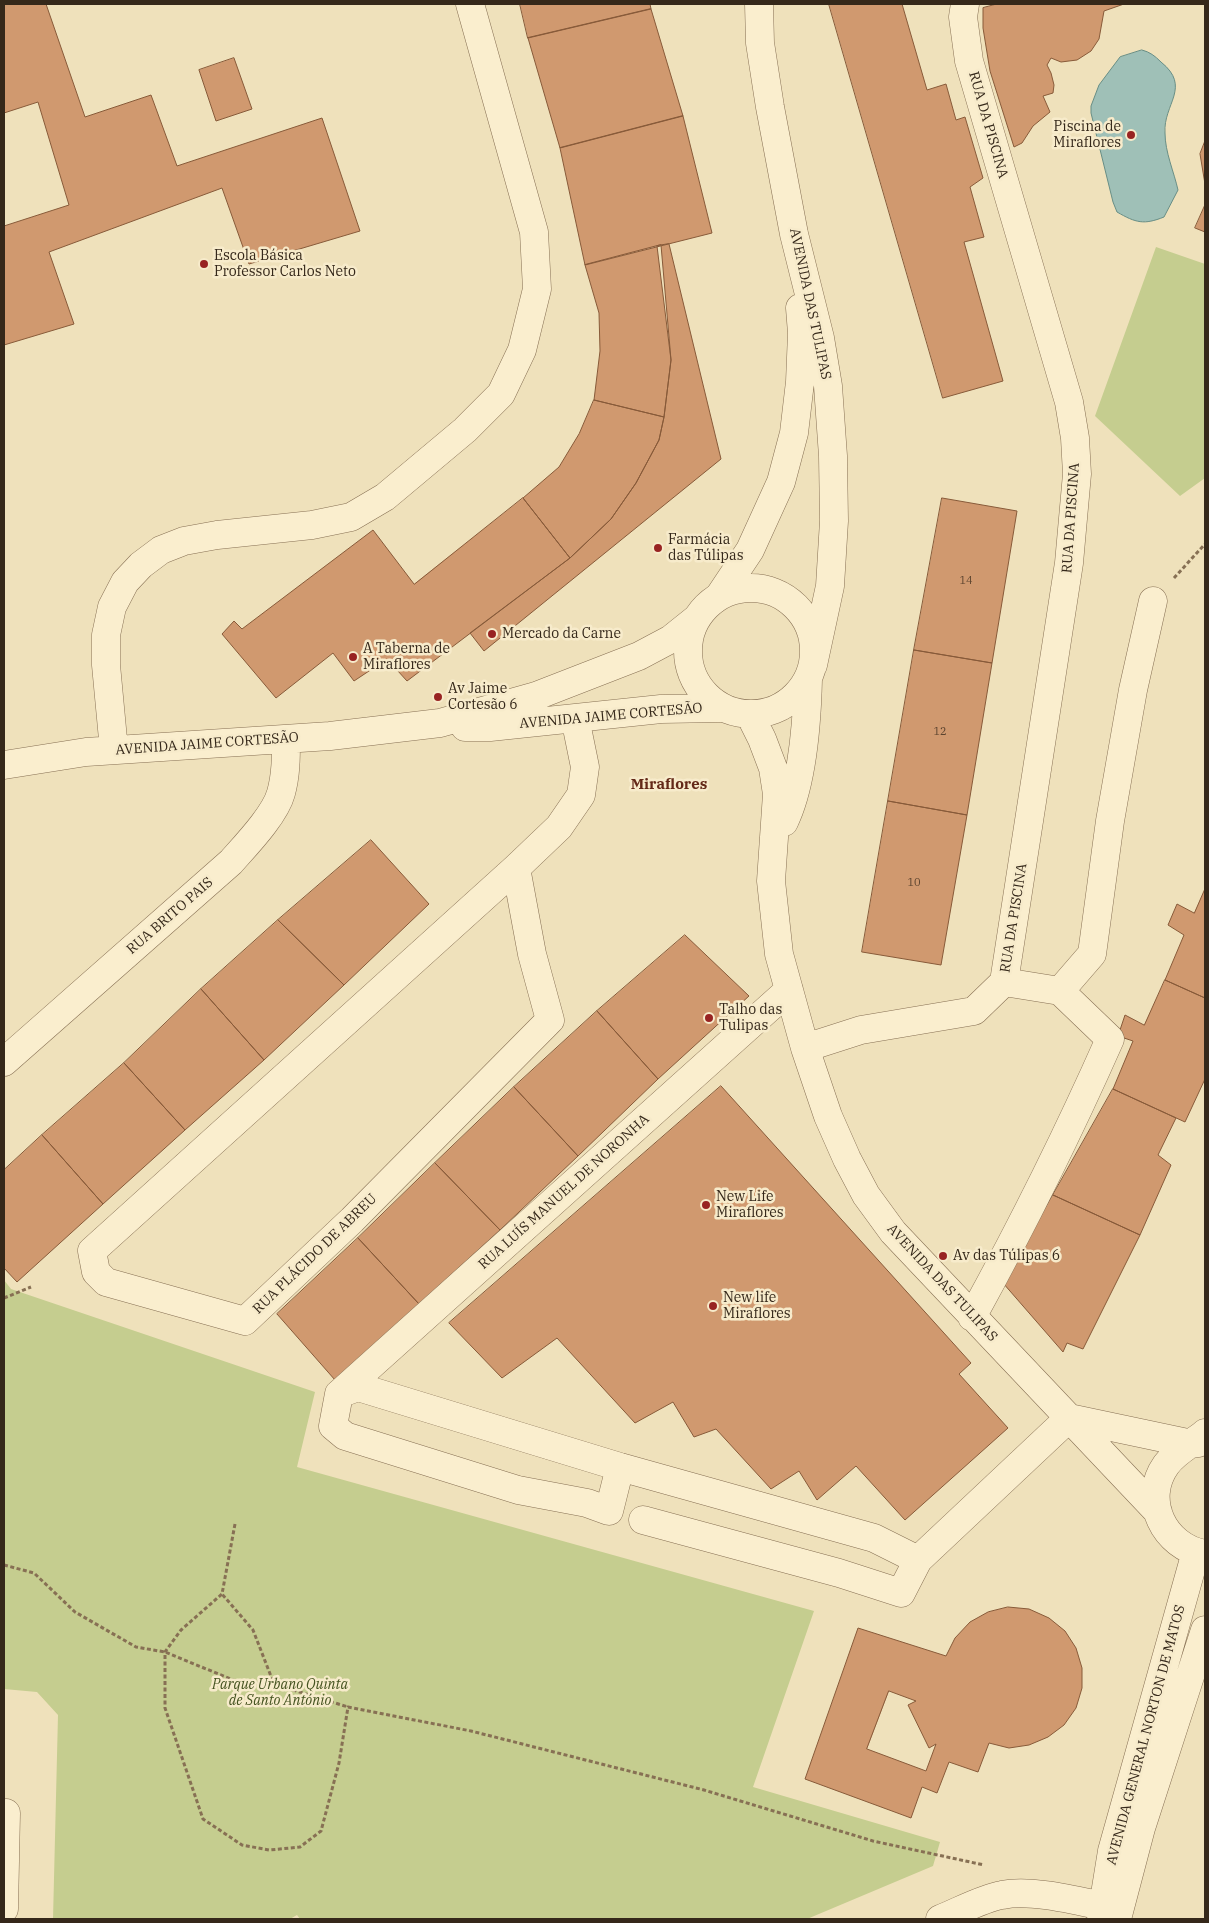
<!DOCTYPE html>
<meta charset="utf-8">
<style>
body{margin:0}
#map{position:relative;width:1209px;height:1923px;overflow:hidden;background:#efe1bb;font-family:"IBM Plex Serif",serif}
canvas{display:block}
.frame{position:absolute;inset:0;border:5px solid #35281a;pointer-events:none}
</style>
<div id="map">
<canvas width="1209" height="1923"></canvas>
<div class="frame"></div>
</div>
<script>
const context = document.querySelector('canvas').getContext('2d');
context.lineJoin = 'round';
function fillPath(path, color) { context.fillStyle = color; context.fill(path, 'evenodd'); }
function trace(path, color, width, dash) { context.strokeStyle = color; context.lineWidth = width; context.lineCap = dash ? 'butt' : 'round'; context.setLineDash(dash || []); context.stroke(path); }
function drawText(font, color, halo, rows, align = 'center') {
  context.font = font + ' "IBM Plex Serif",serif'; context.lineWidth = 5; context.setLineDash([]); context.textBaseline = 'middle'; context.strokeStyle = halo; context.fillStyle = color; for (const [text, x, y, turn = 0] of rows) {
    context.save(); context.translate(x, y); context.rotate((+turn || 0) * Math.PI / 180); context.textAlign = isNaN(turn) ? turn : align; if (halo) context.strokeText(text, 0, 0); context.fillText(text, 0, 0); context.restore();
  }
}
const green = new Path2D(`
 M1156 247 1205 264V478L1180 496 1095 416Z
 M4 1280 11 1289 315 1392 297 1467 814 1611 753 1787 940 1842 933 1866 807 1919H300L297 1915 290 1919H53L58 1715 37 1692 4 1689Z`);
const water = new Path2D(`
 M1142 50C1150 52 1155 56 1161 62 1192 87 1163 104 1165 133 1165 152 1174 172 1178 190L1164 217C1144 225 1136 223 1117 212L1113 202 1091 113V106L1099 85 1120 57Z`);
const building = new Path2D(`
 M4 4H46L85 117 151 95 177 166 322 118 360 231 249 264 222 188 49 252 74 324 4 345V226L69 205 38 102 4 113Z
 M520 4H650L651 9 528 38Z
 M829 4H902L927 90 946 84 956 120 965 117 983 178 970 187 984 237 964 242 1003 381 943 398Z
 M997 4H1124L1104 11 1099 39 1091 51 1077 60 1061 62 1051 58 1047 65 1051 73 1054 85 1053 93 1043 96 1050 112 1033 126 1022 143 1014 147 990 71 983 28V8Z
 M651 9 683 116 560 148 528 38Z
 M234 58 252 109 216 121 199 70Z
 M683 116 712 233 585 265 560 148Z
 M1205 141V184L1200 154Z
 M1205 205V232L1195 228Z
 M669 244 721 459 484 651 470 633 570 558 611 519 636 483 659 440 664 417 671 360 657 246Z
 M661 245 671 360 664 417 594 400 600 351 599 313 585 265Z
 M594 400 664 417 659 440 636 483 611 519 570 558 523 498 559 467 579 434Z
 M523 498 570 558 407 681 387 659 354 681 333 653 276 698 222 634 234 621 242 629 373 530 414 584Z
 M942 498 1017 511 992 663 914 650Z
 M914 650 992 663 967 815 888 801Z
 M888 801 967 815 941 965 862 952Z
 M371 840 429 904 344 985 278 920Z
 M1205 889V998L1165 980 1184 935 1168 925 1177 904 1194 913Z
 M278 920 344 985 264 1060 201 989Z
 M685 935 749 996 658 1079 597 1011Z
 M1165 980 1205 998V1079L1185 1122 1113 1089 1133 1041 1118 1036 1125 1015 1144 1025Z
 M201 989 264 1060 185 1130 124 1063Z
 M597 1011 658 1079 578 1156 514 1087Z
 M124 1063 185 1130 103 1204 42 1135Z
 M721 1086 971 1363 959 1374 1008 1428 905 1520 856 1466 817 1500 799 1471 771 1489 716 1429 694 1437 673 1402 635 1423 557 1338 502 1378 449 1323Z
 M514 1087 578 1156 500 1230 435 1163Z
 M1113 1089 1176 1118 1158 1155 1171 1165 1140 1235 1053 1195Z
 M42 1135 103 1204 17 1282 4 1268V1170Z
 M435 1163 500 1230 419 1304 358 1238Z
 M1053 1195 1140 1235 1083 1349 1067 1343 1063 1352 1003 1283Z
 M358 1238 419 1304 335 1380 277 1314Z
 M1008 1607 1029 1609 1049 1618 1065 1631 1076 1648 1082 1668V1688L1076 1708 1064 1725 1048 1737 1029 1745 1009 1748 989 1743 978 1772 949 1762 937 1793 922 1787 911 1818 805 1779 858 1628 946 1656 955 1638 970 1622 988 1612ZM889 1691 916 1701 908 1705 929 1748 936 1744 926 1771 867 1749Z`);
const path = new Path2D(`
 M1174 578 1205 544
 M4 1298 31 1287
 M235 1524 222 1594 181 1630 165 1652V1708L203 1819 242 1845 269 1850 300 1847 321 1831 339 1763 348 1707 471 1731 704 1790 873 1841 984 1865
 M4 1565 34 1573 75 1612 136 1647 165 1652 238 1682 274 1684 253 1630 222 1594
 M274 1684 348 1707`);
const minor = new Path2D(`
 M759 4 760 43 770 107 794 234 820 338 828 386 833 456 834 521 830 586 813 665
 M688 651a63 63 0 1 1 126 0a63 63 0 1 1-126 0Z
 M720 595 750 550 781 482 794 433 800 382 802 333 800 308
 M750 715 762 739 773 768 777 794 771 881 779 954 805 1048 828 1116 847 1159 866 1195 893 1232 1158 1512
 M465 727H490L661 709 720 708
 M114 750 106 665V635L112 607 125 582 141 565 161 550 184 541 217 535 312 525 351 517 385 497 465 430 501 394 522 350 537 289 534 232 470 4
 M4 765 86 752 330 736 440 723 536 696 639 656 671 639 696 619
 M784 822C803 783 807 721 808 679
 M516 868 92 1251 96 1272 106 1282 245 1321 352 1220 550 1020 532 954 516 868 559 827 581 795 585 767 575 718
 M1004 982 1060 991 1092 954 1110 821 1133 690 1153 601
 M805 1048 861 1030 974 1011 1004 982 1069 563 1077 474 1075 438 1069 402 969 61 963 17 965 4
 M4 1062 231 862C246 845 275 815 281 793 286 775 286 757 286 739
 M972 1317C1022 1226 1068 1134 1110 1039L1060 991
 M339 1394 789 990
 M1069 1418 1192 1444 1199 1443
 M1205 1433C1192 1444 1176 1451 1166 1465 1141 1500 1164 1547 1205 1554
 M620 1467 609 1511 587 1503 518 1490 345 1436 333 1426 339 1394 358 1387 620 1467 874 1538 918 1560 1069 1418
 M643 1520 839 1573 901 1593 918 1560
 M4 1909 6 1813
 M940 1919C958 1912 983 1898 1002 1895 1030 1889 1074 1900 1103 1906
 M1101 1919 1112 1851 1196 1552
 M1117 1919 1141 1828 1205 1630`);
const markers = [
 [1131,135,5,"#982322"],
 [204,264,5,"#982322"],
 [658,548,5,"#982322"],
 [492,634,5,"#982322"],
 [353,657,5,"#982322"],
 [438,697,5,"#982322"],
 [709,1018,5,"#982322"],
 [706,1205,5,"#982322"],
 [943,1256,5,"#982322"],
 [713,1306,5,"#982322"]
];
const numberNames = [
 ["14",966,581],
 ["12",940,732],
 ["10",914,883]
];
const streetNames = [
 ["RUA DA PISCINA",988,125,74],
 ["AVENIDA DAS TULIPAS",810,304,78],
 ["RUA DA PISCINA",1071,518,-86],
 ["AVENIDA JAIME CORTESÃO",611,716,-5],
 ["AVENIDA JAIME CORTESÃO",207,744,-4],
 ["RUA BRITO PAIS",170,916,-41],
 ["RUA DA PISCINA",1014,918,-81],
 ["RUA LUÍS MANUEL DE NORONHA",564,1192,-42],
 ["RUA PLÁCIDO DE ABREU",315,1254,-44],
 ["AVENIDA DAS TULIPAS",942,1283,47],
 ["AVENIDA GENERAL NORTON DE MATOS",1146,1735,-75]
];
const poiNames = [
 ["Piscina de",1121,127,"right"],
 ["Miraflores",1121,143,"right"],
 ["Escola Básica",214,256],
 ["Professor Carlos Neto",214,272],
 ["Farmácia",668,540],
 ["das Túlipas",668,556],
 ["Mercado da Carne",502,634],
 ["A Taberna de",363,649],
 ["Miraflores",363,665],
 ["Av Jaime",448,689],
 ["Cortesão 6",448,705],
 ["Talho das",719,1010],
 ["Tulipas",719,1026],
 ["New Life",716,1197],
 ["Miraflores",716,1213],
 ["Av das Túlipas 6",953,1256],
 ["New life",723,1298],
 ["Miraflores",723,1314]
];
const parkNames = [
 ["Parque Urbano Quinta",280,1685],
 ["de Santo António",280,1701]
];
const neighbourhoodNames = [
 ["Miraflores",669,785]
];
fillPath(green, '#c5cd8f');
fillPath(water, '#9fc0b7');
trace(water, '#678d85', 1);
fillPath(building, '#d0996f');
trace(building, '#875a39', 1);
trace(minor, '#877054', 29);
trace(path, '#877054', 3, [4, 2.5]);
trace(minor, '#faeece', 28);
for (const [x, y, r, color] of markers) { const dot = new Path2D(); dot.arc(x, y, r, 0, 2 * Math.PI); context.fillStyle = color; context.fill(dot); trace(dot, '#f7ebcb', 2); }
drawText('11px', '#5c442f', null, numberNames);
drawText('14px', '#35281a', '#f7ebcb', streetNames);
drawText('14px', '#35281a', '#f7ebcb', poiNames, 'left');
drawText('italic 14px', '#455320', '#f7ebcb', parkNames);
drawText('bold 15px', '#642918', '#f7ebcb', neighbourhoodNames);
</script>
